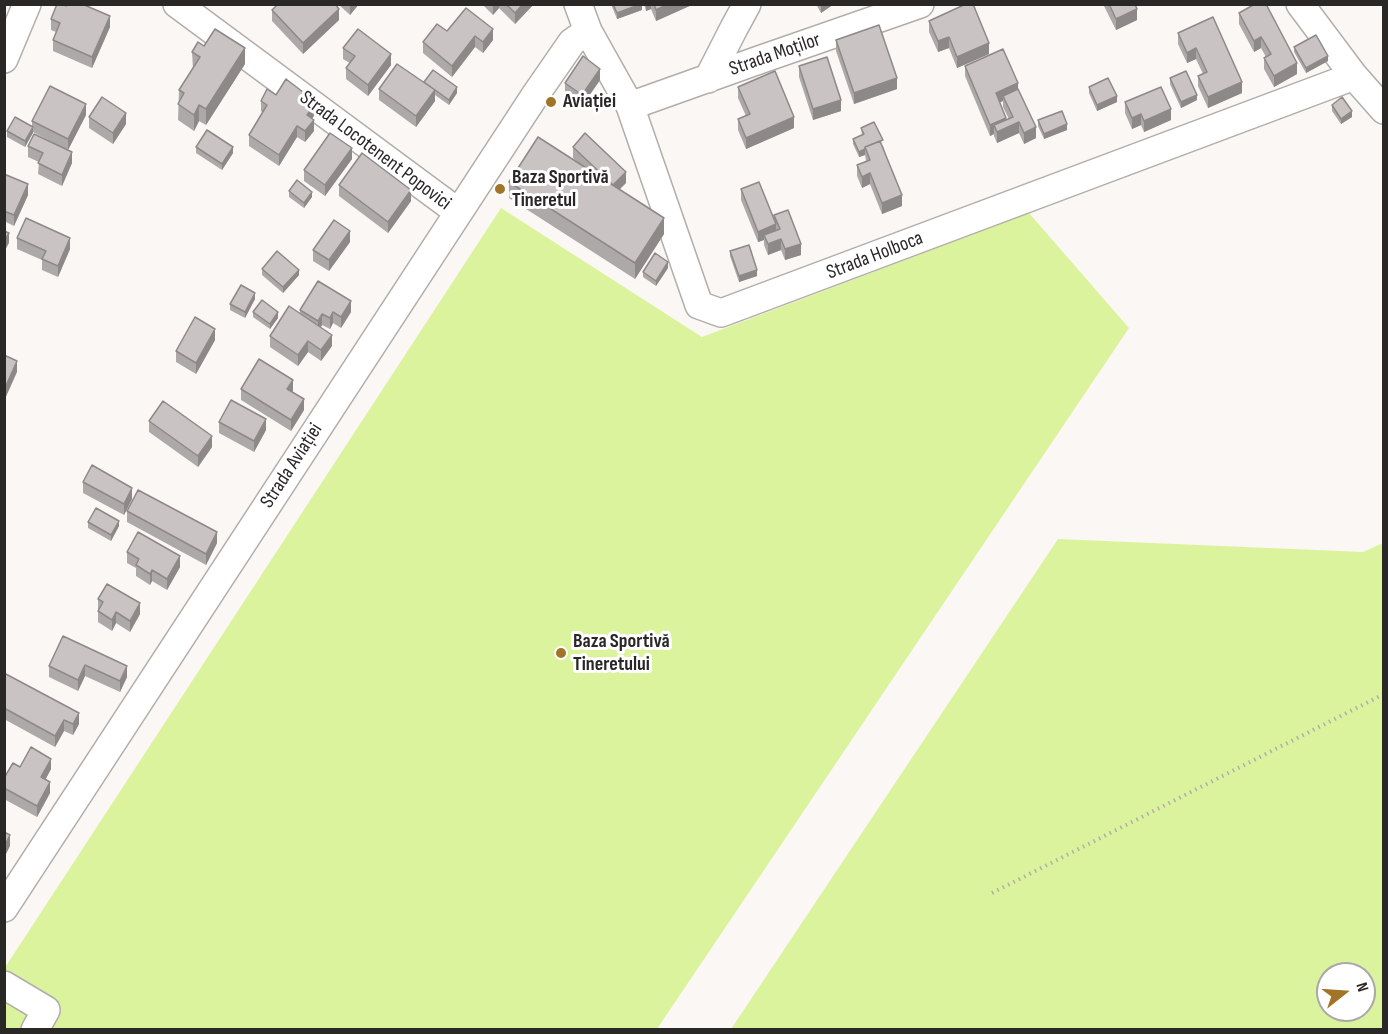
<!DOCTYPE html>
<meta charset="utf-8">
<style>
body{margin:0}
#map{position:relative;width:1388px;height:1034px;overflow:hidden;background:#fbf7f4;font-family:"Sofia Sans Condensed",sans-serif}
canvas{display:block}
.frame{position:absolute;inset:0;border:6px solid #2a2827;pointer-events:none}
.north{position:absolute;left:1316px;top:962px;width:60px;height:60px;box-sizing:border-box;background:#fff;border:2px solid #aaa9a9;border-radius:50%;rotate:73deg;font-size:16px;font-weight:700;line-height:24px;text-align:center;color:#2a2827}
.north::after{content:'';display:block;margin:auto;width:21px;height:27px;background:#a27427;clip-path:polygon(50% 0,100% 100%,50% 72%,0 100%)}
</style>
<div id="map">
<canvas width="1388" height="1034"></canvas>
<div class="frame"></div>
<div class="north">N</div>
</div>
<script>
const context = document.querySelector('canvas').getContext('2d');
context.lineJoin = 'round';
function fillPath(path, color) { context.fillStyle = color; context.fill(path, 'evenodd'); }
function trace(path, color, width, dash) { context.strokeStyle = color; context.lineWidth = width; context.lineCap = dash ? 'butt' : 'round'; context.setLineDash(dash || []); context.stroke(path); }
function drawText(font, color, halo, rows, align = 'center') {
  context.font = font + ' "Sofia Sans Condensed",sans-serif'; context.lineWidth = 6; context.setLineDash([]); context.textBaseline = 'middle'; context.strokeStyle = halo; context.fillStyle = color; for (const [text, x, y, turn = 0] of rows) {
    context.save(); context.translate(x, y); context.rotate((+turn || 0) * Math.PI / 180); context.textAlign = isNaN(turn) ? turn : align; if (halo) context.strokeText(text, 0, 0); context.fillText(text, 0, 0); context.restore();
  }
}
const green = new Path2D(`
 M501 208 702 337 1029 213 1129 328 657 1029H5L4 969Z
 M1058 539 1363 552 1383 543V1029H731ZM1328 974H1364V1010H1328Z`);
const path = new Path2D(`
 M992 893 1384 694`);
const minor = new Path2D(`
 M177 4 458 212
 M578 4 588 31 630 106 699 305 721 313 1354 76
 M1300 4 1354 76 1384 110
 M4 59 27 4
 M708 79 734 28 747 4
 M630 106 759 60 920 4
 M4 908 536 94 572 42 588 31
 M4 985 46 1010 35 1030`);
const wall = new Path2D(`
 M338 4H359L350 15Z
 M482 4H534L515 24 499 8 493 15Z
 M611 4H642V10L617 19Z
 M644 4H694L656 21 651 9 646 11Z
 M816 4H834L821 13Z
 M1103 4H1135L1137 20 1116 30Z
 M466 8 493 40 483 53 475 47 452 77 423 53V42L447 31Z
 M272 10 339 20 303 54 272 21Z
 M1239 13 1297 74 1274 87 1264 69V58L1266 57 1261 48 1254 52 1239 24Z
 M1213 17 1242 93 1208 108 1198 86V76L1203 74 1196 59 1187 63 1178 44V33Z
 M51 19 110 27 92 68 53 51V40L56 32 51 30Z
 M929 21 989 54 957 68 949 48 938 52 929 32Z
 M836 40 897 89 854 104 836 51Z
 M204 46 245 64 206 125 199 121 194 131 178 120 179 90 193 69 192 52Z
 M1294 47 1328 61 1306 73 1294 52Z
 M343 48 391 65 368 96 346 79V68L350 63 343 59Z
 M799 66 841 111 813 120 799 77Z
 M965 66 1018 89 1036 138 1024 144 1019 133 997 143 994 136V134L990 136 965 76ZM1003 101V107L1009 119 1006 120 1000 102Z
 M1170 78 1197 100 1181 108 1170 84Z
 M600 80 582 106 565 94V83Z
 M424 83 457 93 449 105 435 95V101L416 127 379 100V89Z
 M738 87 794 128 746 149 738 130V119L746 116 738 98Z
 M1089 87 1117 102 1097 111 1089 93Z
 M276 95 316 113 312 118 314 131 305 142 297 137 279 166 249 146V135L263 113 261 111V101Z
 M1125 102 1171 120 1144 132 1141 125 1132 129 1125 113Z
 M1332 105 1352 117 1341 124 1332 111Z
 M86 115 68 150 72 163 62 186 38 174 39 162 28 157V146L52 142 33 132 25 147 7 137V131L32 127V121Z
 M89 117 126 124 113 144 89 128Z
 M1038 120 1067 130 1044 139 1038 126Z
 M861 128 883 146 902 206 882 214 870 184 862 188 857 176V165L866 161 865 155 859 157 853 144V139L862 135Z
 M196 147 233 153 222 170 196 153Z
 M573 147 626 183 619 189 664 234 635 279 509 198V182L578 163 573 158Z
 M352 159 325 196 304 181V170Z
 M4 174 28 195 14 226 4 221Z
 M339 185 411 201 388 233 339 196Z
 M741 189 774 220V215L801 255 785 260 781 250 768 255 764 245V240L758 242 741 200Z
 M289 191 312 197 304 208 289 197Z
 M17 238 70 249 58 277 42 270V260L17 249Z
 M350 242 329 271 313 261V250Z
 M730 251 757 276 739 282 730 256Z
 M668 268 656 286 643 277V272Z
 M262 269 299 275 283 293 262 275Z
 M255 299 245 318 230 310V304Z
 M300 310 351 312 341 328 333 323 330 329 322 325 321 327 332 346 321 361 308 352 298 366 270 347V336L300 314Z
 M253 312 278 318 270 329 253 317Z
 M215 340 196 374 176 362V351Z
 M241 389 293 391 292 392 304 410 291 431 241 400Z
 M149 421 212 447 198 467 149 432Z
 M219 422 266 430 254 452 219 433Z
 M83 482 132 499 124 515 83 493Z
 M127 511 217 543 206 565 127 522Z
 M88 522 119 526 111 541 88 528Z
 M127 552 180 567 167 590 152 581 150 585 136 576V568L127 563Z
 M98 599 140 614 130 632 116 623 112 631 98 622Z
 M63 636 127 677 120 692 85 676 78 691 49 677V666Z
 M4 673 79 724 73 735 64 731 55 747 4 719Z
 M20 767 51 769 45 780 50 793 37 817 4 799V778Z`);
const shadedWall = new Path2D(`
 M350 4H359L350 15Z
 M493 4H499V8L493 15Z
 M523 4H534L515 24V13Z
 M642 4V10L617 19V13Z
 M646 4H651V9L646 11Z
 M668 4H694L656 21V10Z
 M821 4H834L821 13Z
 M339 9V20L303 54V43Z
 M1137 9V20L1116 30V19Z
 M110 16V27L92 68V57Z
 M493 29V40L483 53V42Z
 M475 36V47L452 77V66Z
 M949 37V48L938 52V41Z
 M1261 37V48L1254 52V41Z
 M989 43V54L957 68V57Z
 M245 48V64L206 125V109Z
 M1196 48V59L1187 63V53Z
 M391 54V65L368 96V85Z
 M1328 56V61L1306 73V68Z
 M1297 63V74L1274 87V76Z
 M600 69V80L582 106V95Z
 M897 78V89L854 104V93Z
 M1242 82V93L1208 108V97Z
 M1018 83V94L1003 96V101L996 104V93Z
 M457 87V93L449 105V100Z
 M435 90V101L416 127V116Z
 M1197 95V100L1181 108V102Z
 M1117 96V102L1097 111V105Z
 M841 100V111L813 120V109Z
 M316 102V113L307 126V115Z
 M86 104V115L68 150V139Z
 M199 105V121L194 131V115Z
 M1171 109V120L1144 132V121Z
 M1352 111V117L1341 124V119Z
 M126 113V124L113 144V133Z
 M1141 114V125L1132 129V118Z
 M794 117V128L746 149V138Z
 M1006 118V128L1019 122V133L997 143V132L994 125V134L990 136V125Z
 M314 120V131L305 142V131Z
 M1067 124V130L1044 139V134Z
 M297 126V137L279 166V155Z
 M33 127V133L25 147V141Z
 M1036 127V138L1024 144V133Z
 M233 147V153L222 170V164Z
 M352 148V159L325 196V185Z
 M865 149V155L859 157V152Z
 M72 152V163L62 186V175Z
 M626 172V183L613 196V185Z
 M870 173V184L862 188V177Z
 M28 184V195L14 226V215Z
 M411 190V201L388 233V222Z
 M312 192V197L304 208V203Z
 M902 195V206L882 214V203Z
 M664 218V234L635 279V263Z
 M776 224V235H764V240L758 242V232Z
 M350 231V242L329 271V260Z
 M9 233V243L4 252V241Z
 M70 238V249L58 277V266Z
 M781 239V250L768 255V244Z
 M801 244V255L785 260V249Z
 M668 262V268L656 286V281Z
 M299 270V275L283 293V287Z
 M757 270V276L739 282V276Z
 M255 293V299L245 318V312Z
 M351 301V312L341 328V317Z
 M278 312V318L270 329V324Z
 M333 312V323L330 329V318Z
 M322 314V325L318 332V321Z
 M215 329V340L196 374V363Z
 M332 335V346L321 361V350Z
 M308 341V352L298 366V355Z
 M17 361V372L5 399V388Z
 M293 380V391L287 400V389Z
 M304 399V410L291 431V420Z
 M266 419V430L254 452V441Z
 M212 436V447L198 467V456Z
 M132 488V499L124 515V504Z
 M119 521V526L111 541V535Z
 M217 532V543L206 565V554Z
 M180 556V567L167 590V579Z
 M152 570V581L150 585V574Z
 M140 603V614L130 632V621Z
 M116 612V623L112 631V620Z
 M85 665V676L78 691V680Z
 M127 666V677L120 692V681Z
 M79 713V724L73 735V724Z
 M64 720V731L55 747V736Z
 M51 759V769L41 788V777Z
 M50 782V793L37 817V806Z
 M10 835V846L4 858V847Z`);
const building = new Path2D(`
 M57 4H63L66 6V4H82L110 16 92 57 53 40 60 23 51 19Z
 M278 4H335L339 9 303 43 272 10Z
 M506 4H523L515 13Z
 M613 4H641L617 13Z
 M654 4H668L656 10Z
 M966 4H973L989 43 957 57 949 37 938 41 929 21Z
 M1109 4H1135L1137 9 1116 19Z
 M1255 4H1266L1297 63 1274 76 1264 58 1271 54 1261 37 1254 41 1239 13Z
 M466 8 493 29 483 42 475 36 452 66 423 42 437 24 447 31Z
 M1213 17 1242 82 1208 97 1198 76 1207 72 1196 48 1187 53 1178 33Z
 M879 25 897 78 854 93 836 40Z
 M215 29 245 48 206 109 199 105 194 115 178 104 184 93 179 90 200 57 192 52 198 42 204 46Z
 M358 29 391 54 368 85 346 68 355 56 343 48Z
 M1316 35 1328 56 1306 68 1294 47Z
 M1003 49 1018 83 996 93 1006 118 990 125 965 66Z
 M583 56 600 69 582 95 565 83Z
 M827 57 841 100 813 109 799 66Z
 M397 64 435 90 416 116 379 89Z
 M433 70 457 87 449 100 424 82Z
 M775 71 794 117 746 138 738 119 750 114 738 87Z
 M1186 71 1197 95 1181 102 1170 78Z
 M1108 78 1117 96 1097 105 1089 87Z
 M286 79 316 102 307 115 314 120 305 131 297 126 279 155 249 135 267 105 261 101 267 89 276 95Z
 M50 86 86 104 68 139 32 121Z
 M1161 87 1171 109 1144 121 1141 114 1132 118 1125 102Z
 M1018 89 1036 127 1024 133 1019 122 997 132 994 125 1013 117 1003 96Z
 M102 97 126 113 113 133 89 117Z
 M1342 97 1352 111 1341 119 1332 105Z
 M1062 111 1067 124 1044 134 1038 120Z
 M15 117 33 127 25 141 7 131Z
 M874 122 883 140 865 147V149L859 152 853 139 864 134 861 128Z
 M207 130 233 147 222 164 196 147Z
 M330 133 352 148 325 185 304 170Z
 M585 133 626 172 613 185 573 147Z
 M34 134 72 152 62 175 38 163 43 153 28 146Z
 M538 137 664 218 635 263 509 182Z
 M880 141 902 195 882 203 870 173 862 177 857 165 870 160 865 147Z
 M362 153 411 190 388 222 339 185Z
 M4 174 28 184 14 215 4 211Z
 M297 180 312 192 304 203 289 191Z
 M759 182 776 224 758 232 741 189Z
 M788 210 801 244 785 249 781 239 768 244 764 235 780 229 774 215Z
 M26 218 70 238 58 266 42 259 46 251 17 238Z
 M334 220 350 231 329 260 313 250Z
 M4 231 9 233 4 241Z
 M749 245 757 270 739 276 730 251Z
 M277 251 299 270 283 287 262 269Z
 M655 253 668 262 656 281 643 272Z
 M318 281 351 301 341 317 333 312 330 318 322 314 318 321 300 310Z
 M241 285 255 293 245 312 230 304Z
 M262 300 278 312 270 324 253 312Z
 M289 306 332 335 321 350 308 341 298 355 270 336Z
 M195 317 215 329 196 363 176 351Z
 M4 355 17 361 5 388H4Z
 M259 359 293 380 287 389 304 399 291 420 241 389Z
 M231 400 266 419 254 441 219 422Z
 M163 401 212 436 198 456 149 421Z
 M92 465 132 488 124 504 83 482Z
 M138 490 217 532 206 554 127 511Z
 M96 508 119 521 111 535 88 522Z
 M138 532 180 556 167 579 152 570 150 574 136 565 139 559 127 552Z
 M107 584 140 603 130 621 116 612 112 620 98 611 103 602 98 599Z
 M63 636 127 666 120 681 85 665 78 680 49 666Z
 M4 673 79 713 73 724 64 720 55 736 4 708Z
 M31 747 51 759 41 777 50 782 37 806 4 788V778L13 763 20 767Z
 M4 832 10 835 4 847Z`);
const markers = [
 [551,102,6,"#a27427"],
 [500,189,6,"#a27427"],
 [561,653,6,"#a27427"]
];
const streetNames = [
 ["Strada Moților",775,55,-19],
 ["Strada Locotenent Popovici",375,151,37],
 ["Strada Holboca",875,256,-21],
 ["Strada Aviației",292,466,-57]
];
const poiNames = [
 ["Aviației",563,102],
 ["Baza Sportivă",512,178],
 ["Tineretul",512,201],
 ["Baza Sportivă",573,642],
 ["Tineretului",573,665]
];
fillPath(green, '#dcf39d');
trace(minor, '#b1aeaa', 30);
trace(path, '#b1aeac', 4, [1.5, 4.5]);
trace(minor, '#fff', 27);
fillPath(wall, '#ada9a8');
fillPath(shadedWall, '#8d8988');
fillPath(building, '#c9c4c3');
trace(building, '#8d8988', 1.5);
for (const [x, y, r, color] of markers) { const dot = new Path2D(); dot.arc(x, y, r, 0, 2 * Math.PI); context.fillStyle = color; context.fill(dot); trace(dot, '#fff', 2); }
drawText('20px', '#2a2827', '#fff', streetNames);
drawText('bold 20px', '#2a2827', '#fff', poiNames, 'left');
</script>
